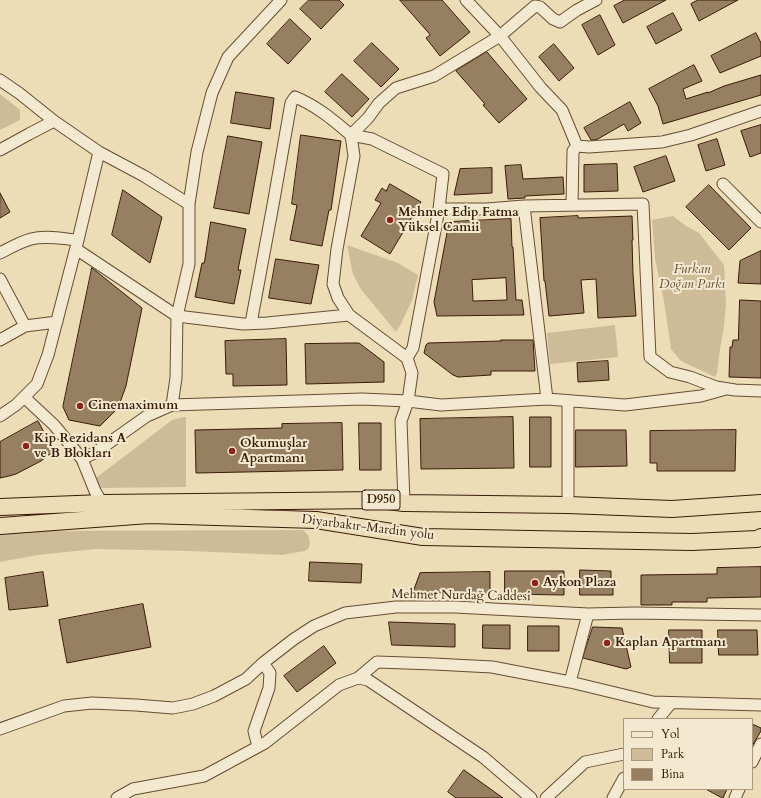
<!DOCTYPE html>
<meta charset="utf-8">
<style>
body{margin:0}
#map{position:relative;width:761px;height:798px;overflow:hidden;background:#edddb6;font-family:Cardo,serif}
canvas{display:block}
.legend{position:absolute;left:623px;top:718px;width:130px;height:72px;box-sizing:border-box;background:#f3e9d0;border:1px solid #a9977f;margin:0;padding:5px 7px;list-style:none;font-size:12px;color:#391b06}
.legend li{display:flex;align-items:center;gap:8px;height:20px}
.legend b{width:20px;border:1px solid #a9977f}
</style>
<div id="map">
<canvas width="761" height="798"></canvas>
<ul class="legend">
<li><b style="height:5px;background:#f3e9d0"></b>Yol</li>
<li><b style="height:11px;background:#cebc98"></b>Park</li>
<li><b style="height:11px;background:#978062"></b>Bina</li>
</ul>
</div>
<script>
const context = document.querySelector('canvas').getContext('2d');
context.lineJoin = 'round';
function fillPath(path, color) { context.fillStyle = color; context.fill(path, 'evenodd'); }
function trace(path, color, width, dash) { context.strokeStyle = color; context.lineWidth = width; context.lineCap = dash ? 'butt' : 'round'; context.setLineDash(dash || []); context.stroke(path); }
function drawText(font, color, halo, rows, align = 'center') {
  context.font = font + ' Cardo,serif'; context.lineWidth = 4; context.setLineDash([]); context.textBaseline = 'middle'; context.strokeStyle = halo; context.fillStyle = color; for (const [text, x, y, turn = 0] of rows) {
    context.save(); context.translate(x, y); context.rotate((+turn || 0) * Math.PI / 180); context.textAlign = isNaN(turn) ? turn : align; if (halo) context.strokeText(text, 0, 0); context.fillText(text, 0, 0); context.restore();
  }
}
const green = new Path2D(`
 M0 94 20 110V120L0 130Z
 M673 216 686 226 699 233 724 265 726 303 724 326 720 349 717 373 715 377 681 361 671 349 664 301 655 259 652 220Z
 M347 245 398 263 418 275 412 300 401 324 396 332 360 288 353 274Z
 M615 325 618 357 550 364 547 333Z
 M184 417H186V487L100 488 96 478 172 420Z
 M303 530 308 535 310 542 309 548 305 551 282 555 190 551 95 549 38 555 0 562V534L42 531Z`);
const building = new Path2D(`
 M309 0H339L344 5 321 29 300 9Z
 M400 0H442L470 32 440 56 426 38 430 35Z
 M625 0H666L623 23 614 6Z
 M698 0H738L699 21 691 4Z
 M673 13 682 30 656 44 647 27Z
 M600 15 615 45 598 55 582 25Z
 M290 19 311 39 288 64 267 44Z
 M756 33 761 43V56L720 73 711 56Z
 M372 43 399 69 381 87 354 61Z
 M554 44 574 68 559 81 539 57Z
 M487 52 527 99 499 123 483 105 485 104 456 71Z
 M694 65 702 81 683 89 686 99 708 92V93L724 86 761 75V95L663 124 658 106 649 89Z
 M342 74 369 99 352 117 325 92Z
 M236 92 274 98 270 129 231 123Z
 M630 102 641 123 628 131 624 124 596 140H591L584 128Z
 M761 125V153L750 157 741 131Z
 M301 135 341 141 331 210H329L322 246 290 240 297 205 292 204Z
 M228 136 262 142 249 214 214 208Z
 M717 139 725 165 706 171 698 145Z
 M666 156 675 181 643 192 634 167Z
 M617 164 618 191 584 192V165Z
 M521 165 523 179 563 177 564 194 525 196V198L508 199 505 166Z
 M492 168V193L454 195 460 169Z
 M390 184 421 202 390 254 361 236 381 203 375 200 382 188 386 191Z
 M709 185 751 228 729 250 686 207Z
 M123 190 162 217 150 263 112 235Z
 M0 193 10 212 0 218Z
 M578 216V218L632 216 633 240H632L633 274 636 316 598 318 596 279 581 280 584 313 549 316 545 281H544L540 218Z
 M511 219 512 247H513L516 300H522L524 315 437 316 434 302 449 222ZM506 278 507 300 473 301 472 280Z
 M211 222 246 229 238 270H241L234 304 195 297 202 263H204Z
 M761 251V284L738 283 740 261Z
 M276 259 319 265 311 304 269 298Z
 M92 268 142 308 126 386 118 408 100 426 69 420 63 407Z
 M740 300 761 301V378L729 377 730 347H732L733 340H738Z
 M286 339 287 385 233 386V374H226L225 341Z
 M501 340H533L535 371H491V375L458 377 453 375 424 353 426 345 428 343 501 341Z
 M349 343H359L384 362V382L306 384 305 344Z
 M608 361 609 380 578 382 577 363Z
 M513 417 514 468 421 469 420 419Z
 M530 417H551V467H530Z
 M38 421 54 451 41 461 16 474 9 476 0 478V442Z
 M342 423 343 470 196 473 195 430 282 428V424Z
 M359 423H381V470H360Z
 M576 430H626L627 466 576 467Z
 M736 430 735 471H657V463H650V431Z
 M310 562 362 564 361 583 309 581Z
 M761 567V597L707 598V602H672V605H641V575L717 574V568Z
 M580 570 611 571V585H613V595H580Z
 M505 571H564V595L505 594Z
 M43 572 48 606 9 610 5 578Z
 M490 572V594L413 592 420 573Z
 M143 604 151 647 67 663 59 620Z
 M389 622 455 624V647L392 645Z
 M483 625H510V649L483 648Z
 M528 626H559V651H528Z
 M593 627 622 628 631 667 626 669 583 658Z
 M669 630H702V663H670Z
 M718 630H757L758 655H719Z
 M324 646 336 663 297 692 284 676Z
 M752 724 761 728V731L752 746Z
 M464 770 503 798H456L448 792Z
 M706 789H727L723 798Z`);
const minor = new Path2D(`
 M466 0 500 36 535 6 540 7 553 19 560 22 577 10 596 0
 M0 80 19 93 54 121 99 152 144 176 189 204
 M351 135 372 139 443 174 439 209H487L524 206 643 204 650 357 670 372 690 377 716 387 735 390 761 391
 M351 135 368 118 379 103 396 88 434 76 500 36 541 88 562 110 577 146
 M0 150 29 134 54 121
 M723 184 761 222
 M572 205 573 151 577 146 589 147 662 142 691 135 761 111
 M524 206 547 399
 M76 249 177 316 243 324 267 323 349 315
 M0 253C10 248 20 242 31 239 46 235 64 239 78 240
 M0 279 25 326
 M251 323 273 205 291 103 295 97C317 106 333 120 351 135L354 156 337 249 333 284 338 298 349 315 407 358 412 373 408 401 401 421 404 503
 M0 340 25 326 57 322
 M407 358 413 348 439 209
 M24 397 54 425 82 459
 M172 405 176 378 177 316 189 264V204L197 152 212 93 228 57 281 0
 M0 416 16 405 37 384 48 355 78 240 99 152
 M102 503 95 491 82 459 96 452 147 416 172 405 362 399 408 401 441 405 547 399 625 405 701 396 726 389
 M568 505V401
 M358 678 377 662 434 664 492 667 570 682 653 702 761 705
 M570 682 588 614
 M658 719 671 703
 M0 729 64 706 92 703 136 705 173 708 193 704 214 696 246 679 263 663 294 639 314 626 345 613 396 607H455L588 614 634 613 761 615
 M258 747 254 731 269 688 270 673 263 663
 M752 762 761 744
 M117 798 133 789 204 776 265 743 339 685 358 678 368 680 483 757 531 798
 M546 798 585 762 624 754
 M613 798 624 778
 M735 798 739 789`);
const highway = new Path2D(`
 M0 507 102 503 380 500 404 503 568 505 672 509 761 503
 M0 526 149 515 316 520 423 537 692 542 757 539 761 537`);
const markers = [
 [390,220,4,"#8f2418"],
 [80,406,4,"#8f2418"],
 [26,446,4,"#8f2418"],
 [232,451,4,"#8f2418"],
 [535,583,4,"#8f2418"],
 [607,643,4,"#8f2418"]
];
const shields = [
 [381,500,38]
];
const shieldNames = [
 ["D950",381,500]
];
const poiNames = [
 ["Mehmet Edip Fatma",398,213],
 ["Yüksel Camii",398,228],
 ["Cinemaximum",88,406],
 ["Kip Rezidans A",34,439],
 ["ve B Blokları",34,454],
 ["Okumuşlar",240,444],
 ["Apartmanı",240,459],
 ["Aykon Plaza",543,583],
 ["Kaplan Apartmanı",615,643]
];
const parkNames = [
 ["Furkan",692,270],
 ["Doğan Parkı",692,285]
];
const streetNames = [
 ["Diyarbakır-Mardin yolu",368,528,7],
 ["Mehmet Nurdağ Caddesi",461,596,1]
];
fillPath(green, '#cebc98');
fillPath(building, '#978062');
trace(building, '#391b06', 1);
trace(minor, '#664c32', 13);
trace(highway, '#391b06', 18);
trace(minor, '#f3e9d0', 11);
trace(highway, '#edddb6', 16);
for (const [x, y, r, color] of markers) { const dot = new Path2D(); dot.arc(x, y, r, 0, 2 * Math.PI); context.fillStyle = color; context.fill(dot); trace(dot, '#f3e9d0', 1.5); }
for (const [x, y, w] of shields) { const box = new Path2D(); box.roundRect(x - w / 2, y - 10, w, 20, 3); context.fillStyle = '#f3e9d0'; context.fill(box); trace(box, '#391b06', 1); }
drawText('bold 12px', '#391b06', null, shieldNames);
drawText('bold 13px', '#391b06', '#f3e9d0', poiNames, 'left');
drawText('italic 13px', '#664b32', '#f3e9d0', parkNames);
drawText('13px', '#391b06', '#f3e9d0', streetNames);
</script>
